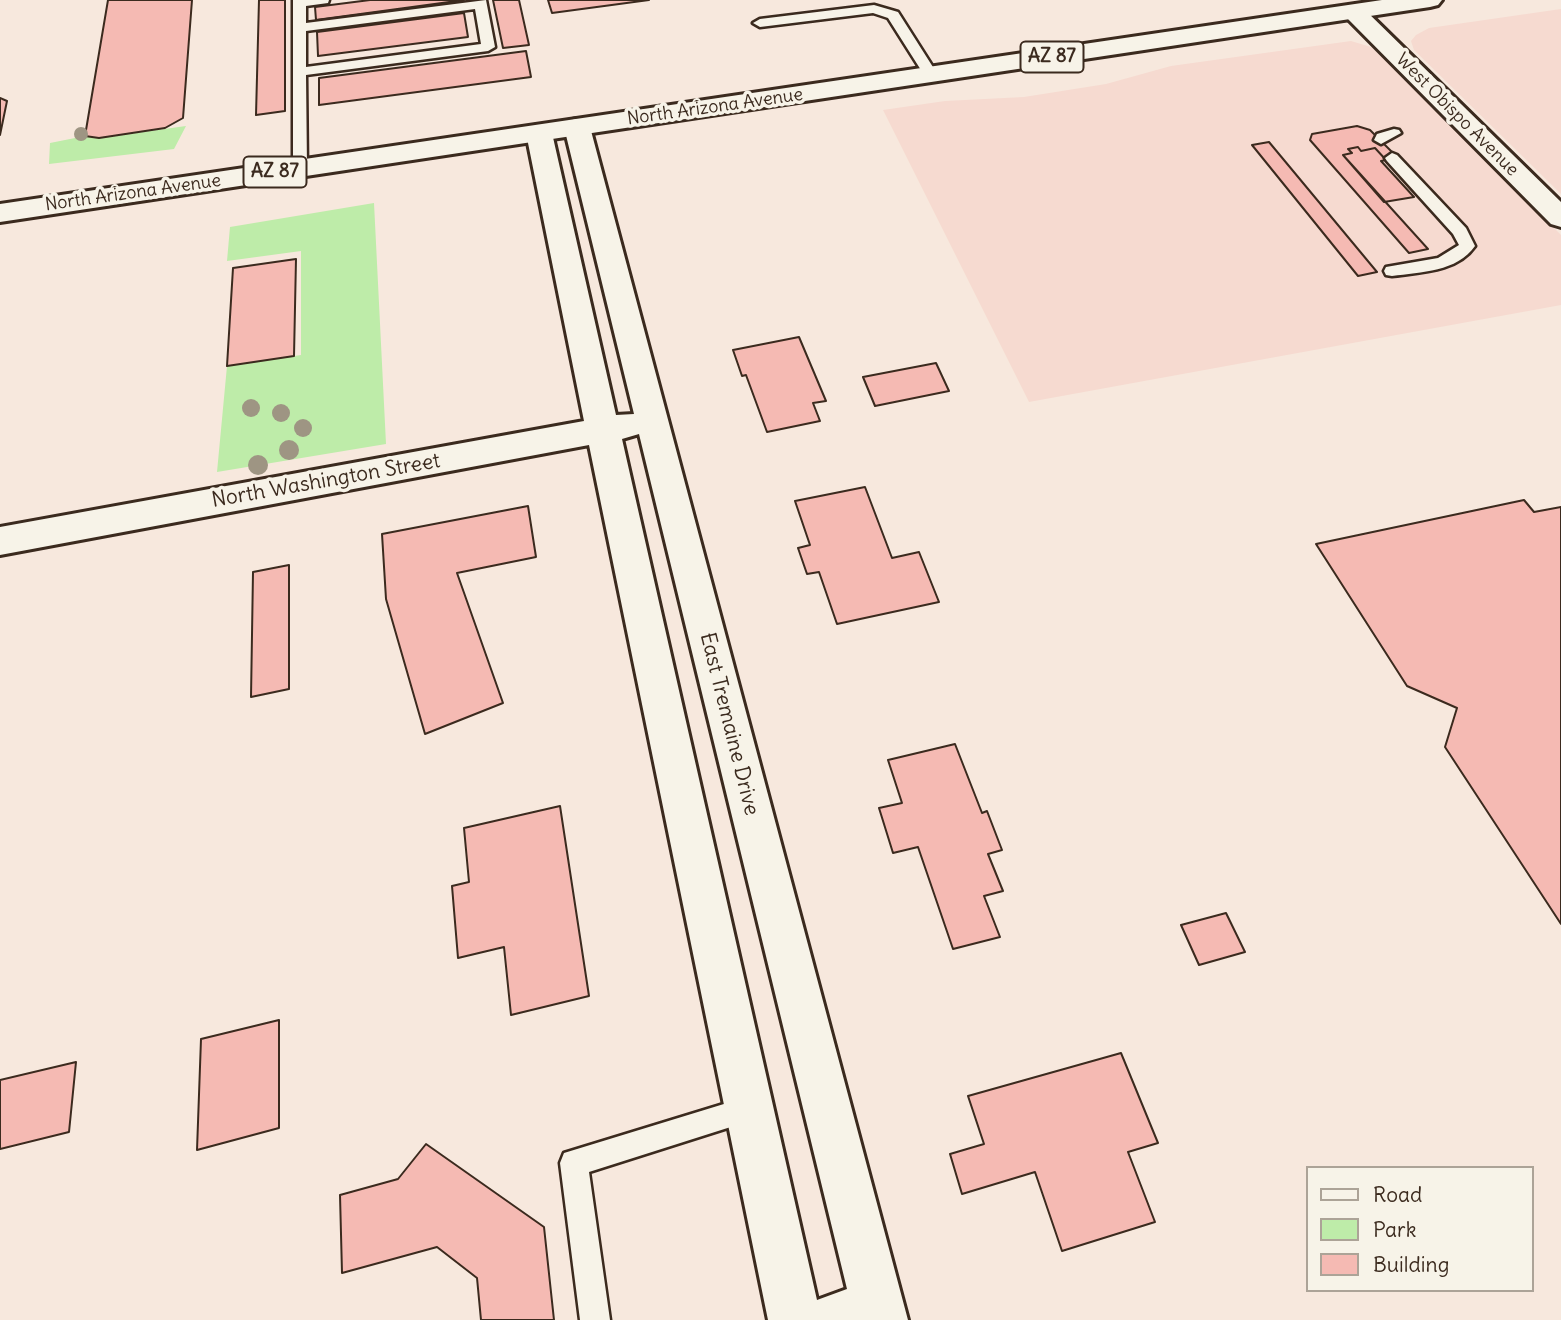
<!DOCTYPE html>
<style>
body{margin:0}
#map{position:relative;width:1561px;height:1320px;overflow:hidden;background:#f7e8dd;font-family:Delius,sans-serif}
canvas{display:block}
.legend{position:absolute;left:1306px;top:1166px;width:228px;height:126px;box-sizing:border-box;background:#f7f3e8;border:2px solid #aca397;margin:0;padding:9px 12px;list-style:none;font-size:21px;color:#3b2a1e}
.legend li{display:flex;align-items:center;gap:14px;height:35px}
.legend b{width:35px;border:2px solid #aca397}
</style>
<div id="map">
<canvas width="1561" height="1320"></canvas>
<ul class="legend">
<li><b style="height:9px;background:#f7f3e8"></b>Road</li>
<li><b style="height:19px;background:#beeca9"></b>Park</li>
<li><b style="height:19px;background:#f5bab3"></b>Building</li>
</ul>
</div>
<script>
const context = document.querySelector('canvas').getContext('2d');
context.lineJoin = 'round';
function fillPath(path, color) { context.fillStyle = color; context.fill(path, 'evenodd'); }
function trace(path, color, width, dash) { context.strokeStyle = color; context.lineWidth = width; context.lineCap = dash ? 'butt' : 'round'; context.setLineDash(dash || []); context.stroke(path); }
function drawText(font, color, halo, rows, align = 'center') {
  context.font = font + ' Delius,sans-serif'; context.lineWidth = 7; context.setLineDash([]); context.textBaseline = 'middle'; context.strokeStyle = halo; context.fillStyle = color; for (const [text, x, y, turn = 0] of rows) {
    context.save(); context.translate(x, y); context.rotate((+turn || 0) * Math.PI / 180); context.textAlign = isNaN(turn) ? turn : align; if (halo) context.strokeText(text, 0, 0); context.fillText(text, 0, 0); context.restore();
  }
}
const built = new Path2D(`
 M1561 9V194L1414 50 1411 41 1416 35 1429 28Z
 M1351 41 1371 47 1389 62 1561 235V305L1029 402 883 110 945 101 1024 97 1106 84 1171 66Z`);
const green = new Path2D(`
 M186 126 174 149 49 164 50 143 85 136 99 138Z
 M374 203 386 444 217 472 227 366 301 355V251L227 261 230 227Z`);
const building = new Path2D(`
 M108 0H192L183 118 165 128 99 138 85 136Z
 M259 0H285V111L256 115Z
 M370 0H464L316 20 315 7Z
 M493 0H519L529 45 503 48Z
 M548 0H649L552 13Z
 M464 13 468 37 318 56 317 32Z
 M526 51 531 77 319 105V78Z
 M0 98 7 101 0 135Z
 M1357 126 1370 130 1397 157 1386 160 1375 148 1361 151 1358 147 1348 149 1352 153 1343 155 1428 249 1409 253 1310 140 1312 134Z
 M1269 142 1377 272 1358 276 1252 145Z
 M1358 147 1361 151 1375 148 1386 160 1381 161 1414 197 1384 202 1343 155 1352 153 1348 149Z
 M296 259 294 356 227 366 233 268Z
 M799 337 826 401 813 403 820 421 767 432 746 375 742 376 733 350Z
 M936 363 949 391 875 406 863 377Z
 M865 487 892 558 919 552 939 602 837 624 819 572 807 574 798 548 810 545 795 501Z
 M1524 500 1534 512 1561 507V924L1445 747 1457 708 1407 686 1316 544Z
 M528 506 536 557 457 573 503 703 425 734 386 599 382 534Z
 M289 565V689L251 697 253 572Z
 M955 744 982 813 987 811 1002 850 988 854 1003 891 984 896 1000 937 953 949 918 847 893 853 879 808 902 803 888 760Z
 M560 806 589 996 511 1015 504 947 458 958 452 886 469 882 464 828Z
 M1226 913 1245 952 1199 965 1181 925Z
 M279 1020V1128L197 1150 201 1039Z
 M1121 1053 1158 1143 1128 1152 1155 1222 1062 1251 1035 1172 962 1194 950 1154 984 1144 968 1096Z
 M76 1062 69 1132 0 1149V1080Z
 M426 1144 544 1227 554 1320H481L477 1278 437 1247 342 1273 340 1195 398 1179Z`);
const service = new Path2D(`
 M293 0H329L328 3 306 6V23L486 0 495 47 488 51 306 75 307 168 300 173 293 168ZM475 9 481 44 306 67V31Z
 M874 5 898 12 938 75 936 78H926L888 18 873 13 760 27 753 23 760 19Z
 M1394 129 1399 130 1401 133 1381 144 1374 140 1377 134Z
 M1392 153 1397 155 1466 228 1475 246C1457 272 1421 272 1392 276L1386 275 1384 271 1386 267 1438 258 1459 245 1453 234 1387 161 1385 158Z
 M750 1096 759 1100 763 1109 759 1118 589 1172 610 1320H580L560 1163 564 1153Z`);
const minor = new Path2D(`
 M1354 5 1362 7 1561 202V227L1551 224 1346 17 1342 12 1346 7Z
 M577 119 586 121 590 127 908 1320H768L589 445 0 555V527L584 421 526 133 530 127 539 125 548 127 552 133 616 415 634 414 564 127 568 121ZM639 434 847 1289 817 1300 622 439Z`);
const primary = new Path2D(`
 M1382 0H1442L1438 5 1430 7 0 222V204Z`);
const trees = [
 [81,134,7],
 [251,408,9],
 [281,413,9],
 [303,428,9],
 [289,450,10],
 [258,465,10]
];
const farStreetnames = [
 ["North Arizona Avenue",715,107,-8],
 ["West Obispo Avenue",1457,115,45],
 ["North Arizona Avenue",133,193,-8]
];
const shields = [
 [1052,57,63],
 [275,172,63]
];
const shieldNames = [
 ["AZ 87",1052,57],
 ["AZ 87",275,172]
];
const streetNames = [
 ["North Washington Street",326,481,-10],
 ["East Tremaine Drive",729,724,76]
];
fillPath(built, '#f6dad0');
fillPath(green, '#beeca9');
fillPath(building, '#f5bab3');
trace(building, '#3b2a1e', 2);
trace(service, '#3b2a1e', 5);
trace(minor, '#3b2a1e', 6);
trace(primary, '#3b2a1e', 6);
fillPath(service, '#f7f3e8');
fillPath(minor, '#f7f3e8');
fillPath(primary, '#f7f3e8');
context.fillStyle = '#9e9583';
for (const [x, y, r] of trees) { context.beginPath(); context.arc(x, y, r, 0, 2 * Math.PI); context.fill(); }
drawText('18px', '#3b2a1e', '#f7f3e8', farStreetnames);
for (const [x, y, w] of shields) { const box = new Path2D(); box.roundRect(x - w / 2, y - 15.5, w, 31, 5); context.fillStyle = '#f7f3e8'; context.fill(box); trace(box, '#3b2a1e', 2); }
drawText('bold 19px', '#3b2a1e', null, shieldNames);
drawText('21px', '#3b2a1e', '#f7f3e8', streetNames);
</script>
